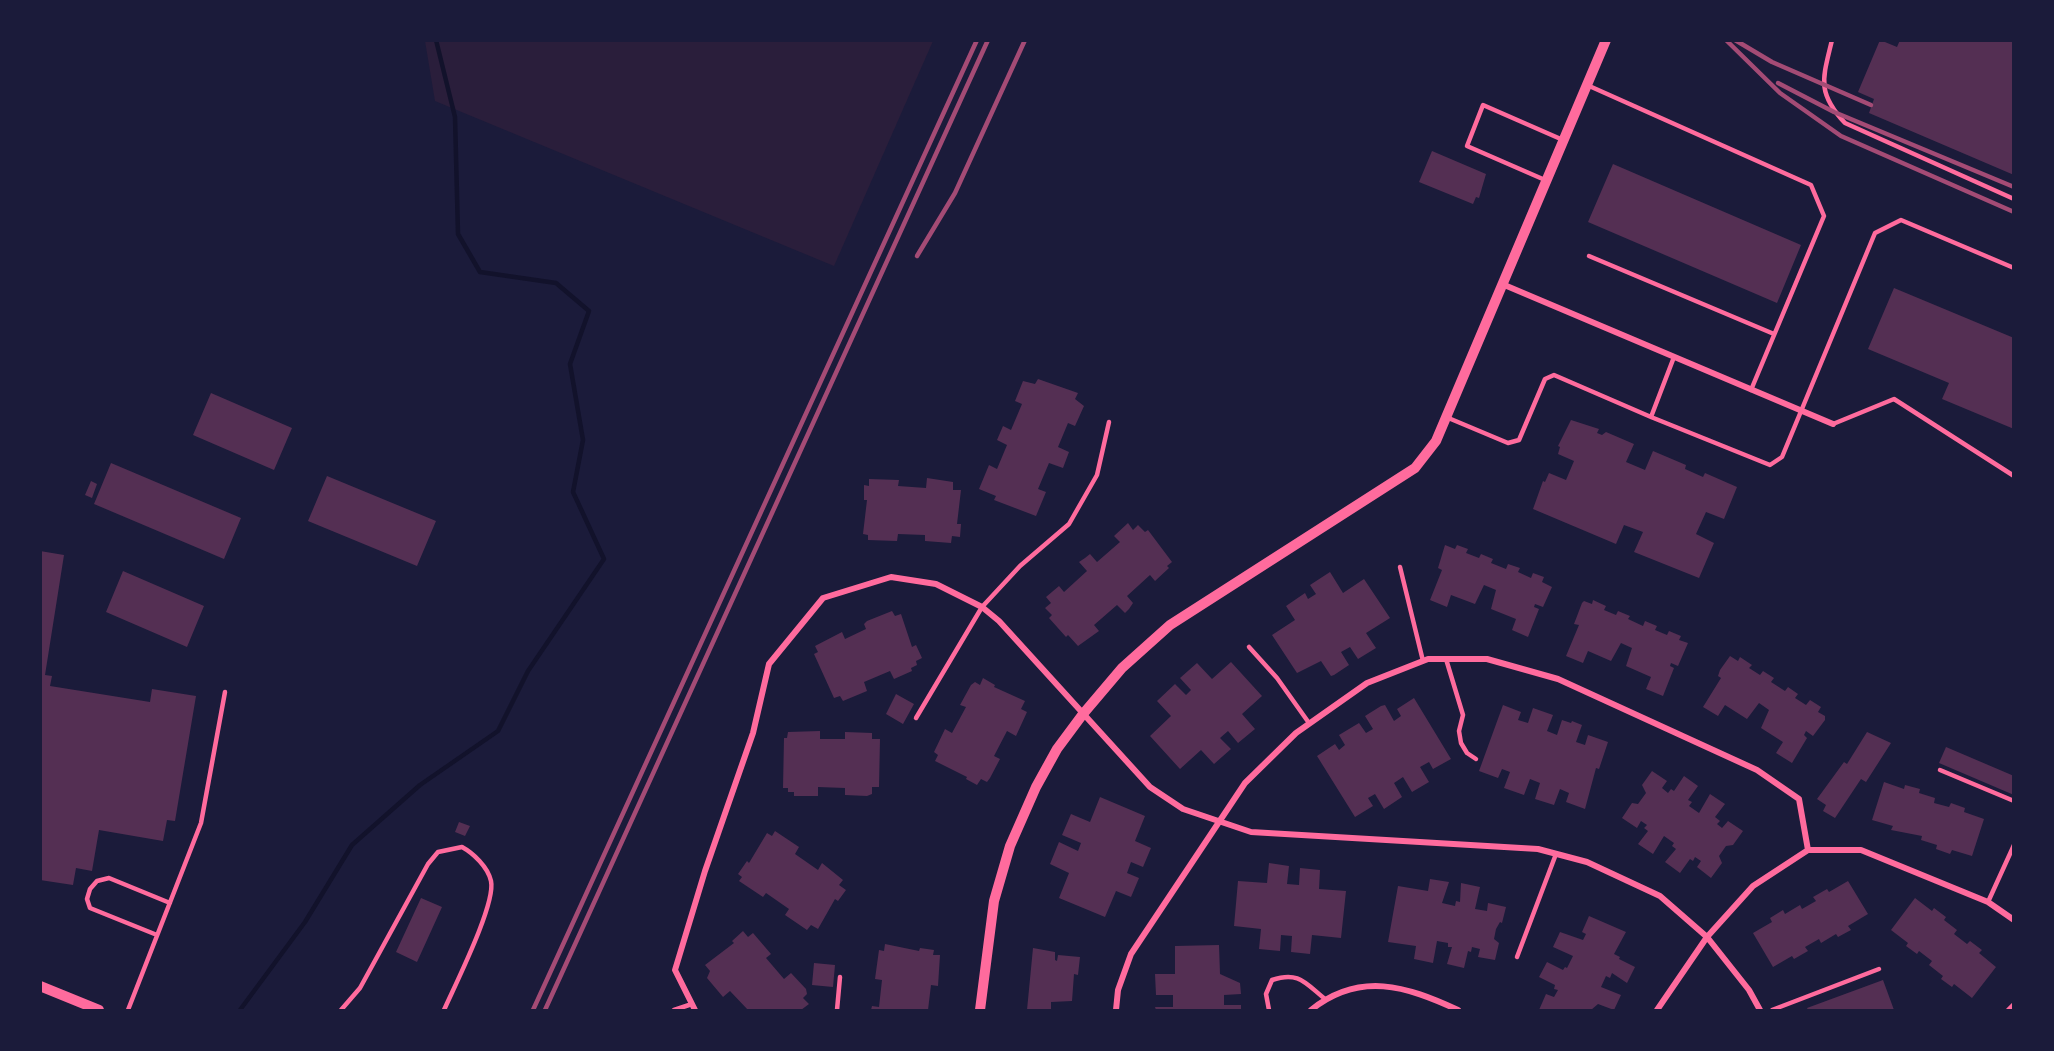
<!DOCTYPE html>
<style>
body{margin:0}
#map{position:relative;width:2054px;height:1051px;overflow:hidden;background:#1b1b3a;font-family:"Roboto Serif",serif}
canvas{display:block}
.frame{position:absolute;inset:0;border:42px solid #1b1b3a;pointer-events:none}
</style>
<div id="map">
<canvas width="2054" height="1051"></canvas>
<div class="frame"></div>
</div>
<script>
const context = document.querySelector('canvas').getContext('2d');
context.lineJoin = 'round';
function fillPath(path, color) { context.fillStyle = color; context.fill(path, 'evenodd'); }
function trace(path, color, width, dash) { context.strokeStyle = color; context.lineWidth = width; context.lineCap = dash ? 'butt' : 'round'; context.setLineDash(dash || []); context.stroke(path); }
const green = new Path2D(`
 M425 41V40L933 41 834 266 435 101Z`);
const stream = new Path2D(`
 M240 1010 305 922 352 845 420 785 498 731 528 671 604 559 573 492 583 440 570 364 589 311 556 283 480 272 458 234 455 117 436 40`);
const building = new Path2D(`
 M1880 40 1897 47 1900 40H2014V175L1869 113 1874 99 1858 92Z
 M1432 151 1486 174 1479 198 1476 197 1473 204 1419 182Z
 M1613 164 1801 245 1777 303 1588 222Z
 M1894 288 2014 338V429L1942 399 1949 383 1868 349Z
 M1038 379 1078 393 1075 399 1084 406 1075 426 1068 423 1058 447 1069 452 1063 468 1049 463 1038 489 1046 492 1036 516 994 500 996 496 979 489 989 465 997 469 1007 445 997 440 1003 426 1011 430 1022 404 1015 401 1023 381 1035 384Z
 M211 393 292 428 274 470 193 435Z
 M1571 420 1599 429 1597 433 1602 435 1606 432 1634 444 1626 462 1645 470 1653 451 1686 465 1685 469 1703 477 1705 473 1737 487 1724 519 1706 512 1696 534 1714 543 1699 578 1634 552 1643 532 1624 525 1616 544 1533 509 1543 481 1545 482 1549 473 1566 480 1574 461 1558 454 1560 447 1558 446Z
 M111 463 241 518 224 559 94 504Z
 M327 476 436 521 417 566 308 521Z
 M927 478 953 482V490H961L957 524H961L960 537 952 536 951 543 925 541V535L898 534 897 541 868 540V535L863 534 867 500H864V485L869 486V479L899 480 898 486 926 488Z
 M91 481 97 484 92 498 85 495Z
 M1128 523 1133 530 1138 525 1145 532 1148 530 1172 562 1167 566 1169 568 1155 581 1150 575 1127 596 1133 603 1129 609 1125 613 1117 605 1094 625 1099 631 1078 646 1068 635 1066 637 1049 618 1052 615 1045 608 1051 603 1046 597 1059 586 1064 592 1087 571 1079 562 1085 558 1090 554 1097 562 1120 542 1114 536Z
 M1445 545 1455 549 1457 545 1468 549 1466 553 1479 558 1481 554 1493 559 1491 563 1506 569 1508 564 1520 568 1518 572 1531 578 1533 573 1544 577 1542 582 1552 587 1543 607 1535 604 1534 607 1539 609 1528 637 1512 630 1516 619 1491 609 1496 590 1484 585 1475 604 1451 595 1447 607 1430 600 1442 570 1438 568Z
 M40 551 64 555 45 675 52 676 50 686 150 702 152 689 196 696 175 821 167 820 163 841 99 830 92 871 76 868 73 885 40 880Z
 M123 571 204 606 187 647 106 612Z
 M1330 572 1343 593 1364 579 1390 618 1366 633 1376 648 1358 659 1350 647 1341 652 1349 665 1334 675 1331 676 1321 661 1297 673 1272 635 1295 620 1286 606 1305 593 1308 599 1316 594 1310 585Z
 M1593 600 1606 606 1604 610 1616 615 1618 611 1630 616 1628 619 1643 626 1645 621 1657 626 1655 630 1667 635 1669 631 1681 636 1679 640 1688 643 1678 666 1671 663 1670 666 1674 668 1663 696 1646 689 1651 677 1626 666 1632 648 1621 643 1611 661 1588 651 1583 663 1566 656 1579 625 1574 624 1582 603 1584 601 1592 604Z
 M892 611 895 616 901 614 912 647 916 645 922 658 916 661 917 665 911 668 912 671 894 679 890 671 864 682 867 691 843 701 840 696 834 698 814 654 818 652 815 646 842 632 845 639 866 629 864 624 867 621Z
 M1730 656 1738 661 1740 657 1752 665 1749 668 1760 675 1763 671 1774 678 1771 682 1785 691 1788 687 1798 694 1795 698 1806 705 1810 700 1821 707 1818 712 1825 716V720L1813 736 1806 731 1804 735 1807 738 1792 763 1776 753 1783 742 1761 728 1769 710 1759 703 1747 719 1725 705 1718 716 1703 707 1721 678 1718 676 1720 670Z
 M1231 662 1262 696 1242 714 1255 729 1238 743 1228 731 1220 738 1231 749 1214 764 1201 750 1180 769 1150 736 1171 716 1157 701 1175 684 1186 695 1191 690 1180 678 1197 663 1212 679Z
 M983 678 995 685 994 687 1025 701 1021 709 1027 712 1016 736 1007 731 994 756 1000 759 990 778 987 782 981 779 977 785 966 779 967 777 935 761 938 755 934 752 945 729 952 733 966 707 960 705 971 685 975 682 980 685Z
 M896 694 914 704 903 724 886 714Z
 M1414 698 1451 759 1433 769 1429 762 1420 767 1429 782 1412 792 1403 777 1394 783 1402 797 1384 809 1375 794 1368 798 1373 806 1355 817 1317 756 1335 744 1339 750 1345 745 1339 735 1359 723 1366 733 1373 729 1365 716 1381 706 1385 705 1394 721 1401 716 1397 709Z
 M1503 705 1521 712 1518 720 1528 723 1533 708 1553 715 1547 731 1557 735 1562 720 1571 723 1572 721 1582 725 1576 742 1585 745 1588 735 1608 742 1599 769 1596 768 1585 809 1566 802 1569 793 1560 789 1554 805 1535 799 1540 783 1530 779 1524 795 1504 788 1510 772 1502 769 1498 778 1479 771Z
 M820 731V739H845V732L872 733V739H880L879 787H872V794L867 796 845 795V788L818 787V796H794V792H788V788H783L784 738H787L788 732Z
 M1867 732 1891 743 1866 782 1861 779 1835 818 1823 811 1826 805 1817 799 1844 762 1847 764Z
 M1946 747 2014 776V795L1939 763Z
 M1652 771 1667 781 1662 788 1668 793 1671 789 1674 791 1684 776 1698 786 1688 800 1692 802 1689 806 1699 813 1710 794 1725 804 1715 817 1720 821 1717 824 1722 828 1728 821 1743 831 1733 845 1726 846 1719 856 1722 863 1711 878 1697 867 1701 861 1695 857 1693 861 1690 859 1680 873 1665 862 1676 849 1672 846 1674 843 1664 836 1653 854 1638 844 1648 831 1644 828 1647 825 1641 821 1637 828 1622 818 1632 803 1638 804 1646 793 1642 785Z
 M1884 782 1904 789 1905 785 1920 789 1919 793 1935 798 1934 803 1949 807 1951 803 1965 808 1964 812 1984 819 1972 856 1952 850 1950 854 1936 849 1937 845 1921 840 1922 836 1891 830 1893 826 1872 820Z
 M1100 797 1145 816 1135 841 1151 848 1143 867 1131 862 1127 873 1139 878 1131 897 1116 891 1105 917 1059 898 1069 873 1050 864 1059 842 1078 851 1081 843 1062 835 1071 814 1090 822Z
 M459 822 470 826 465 836 455 832Z
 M775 831 799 847 795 854 818 870 822 863 843 880 839 885 846 890 838 901 835 899 818 929 811 925 807 930 785 915 789 909 766 893 763 897 739 881 742 877 738 874 747 861 749 863 767 833 772 836Z
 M1269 863 1289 866 1287 884 1299 885 1300 868 1320 870 1319 889 1346 891 1341 938 1312 935 1310 954 1291 952 1292 936 1281 935 1280 951 1259 949 1261 929 1234 926 1238 881 1267 883Z
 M1430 879 1449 882 1442 903 1455 906 1456 901 1460 902 1461 883 1480 887 1475 909 1487 911 1488 903 1506 907 1502 923 1500 922 1496 929 1494 939 1499 943 1495 960 1478 957 1480 949 1472 947 1471 952 1468 951 1464 968 1447 964 1452 947H1448V943L1437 941 1433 963 1414 959 1416 946 1388 942 1398 886 1428 891Z
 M1848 881 1868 914 1848 926 1851 930 1838 937 1836 934 1821 943 1819 939 1805 947 1808 951 1794 959 1792 956 1773 967 1753 933 1772 922 1770 918 1783 910 1785 914 1800 905 1802 909 1816 901 1813 897 1827 889 1829 892Z
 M421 898 442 907 417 962 396 952Z
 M1915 898 1932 911 1934 908 1946 917 1944 920 1957 930 1954 934 1967 944 1970 941 1982 950 1979 953 1996 967 1972 998 1954 984 1952 987 1941 979 1943 976 1929 965 1932 961 1919 951 1917 954 1906 946 1908 943 1891 930Z
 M1589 916 1626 932 1614 954 1620 957 1619 959 1635 967 1627 983 1612 973 1610 978 1606 976 1601 987 1621 995 1614 1010 1598 1004 1591 1010H1539L1546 994 1554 997 1558 990 1554 989 1555 985 1539 977 1547 962 1563 970 1565 967 1567 968 1573 956 1553 947 1560 932 1583 940 1586 934 1582 932Z
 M743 931 748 937 753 933 771 954 766 958 784 979 791 973 806 989 807 994 803 998 809 1004 801 1010H748L730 991 723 997 707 978 710 971 705 965 734 943 732 941Z
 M885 944 919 951 920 948 934 950 933 955H940L938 986 931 985 928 1010H871L872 1006 879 1007 882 980 875 979 879 950 884 951Z
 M1219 945 1220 974 1240 983 1241 994 1224 995V1005H1241V1010H1156L1155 1007H1173V995H1156L1155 974H1175V946Z
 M1033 948 1055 952V960L1057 961 1058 955 1080 957 1078 975 1074 974 1072 1001 1051 1002V1010H1027Z
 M814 963 835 965 833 987 812 985Z
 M1883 980 1894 1010H1808L1807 1008Z`);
const service = new Path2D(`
 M1832 40C1823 78 1816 92 1845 123L2014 199
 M1587 85 1811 185 1824 216 1751 390
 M1545 180 1467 146 1483 105 1563 140
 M1589 256 1774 334
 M1446 417 1508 443 1519 440 1545 379 1554 375 1651 417 1674 357
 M1651 417 1770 465 1782 457 1875 233 1901 220 2014 268
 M1833 424 1894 399 2014 476
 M1400 567 1423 661
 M1249 647 1277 678 1309 723
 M1446 659 1463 715 1459 731 1461 743 1467 753 1476 759
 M916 718 982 607 1020 566 1069 524 1097 475 1109 422
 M1940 770 2014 801
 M1988 902 2014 845
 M157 935 90 908 87 899 90 889 97 881 109 878 170 903
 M1517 957 1556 854
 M128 1010 201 823 225 692
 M341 1010 360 988 428 864 438 852 462 847C473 853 488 867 491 881 496 904 455 985 444 1010
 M674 1010 692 1004
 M837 1010 840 977
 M1269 1010 1266 994 1272 980C1299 971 1305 983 1325 999
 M1772 1010 1879 969
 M2008 1010 2014 1004`);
const minor = new Path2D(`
 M1502 284 1833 424
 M695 1010 675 970 705 871 753 733 769 664 823 598 891 577 936 584 982 607 999 621 1150 787 1183 809 1251 832 1538 849 1587 862 1660 896 1707 937 1749 990 1760 1010
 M1116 1010 1118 990 1131 954 1245 783 1296 733 1367 683 1428 659H1487L1558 679 1757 770 1799 799 1808 850
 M1311 1010C1360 971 1406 986 1458 1010
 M1657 1010 1707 937 1753 886 1808 850H1861L1988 902 2014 920`);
const tertiary = new Path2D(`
 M40 986 99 1010
 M980 1010 994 901 1010 846 1036 787 1057 749 1083 714 1122 668 1170 625 1415 468 1436 441 1606 40`);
const rail = new Path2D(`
 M1726 40 1780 93 1841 136 2014 212
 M1735 40 1772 62 1871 105
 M1778 83 1834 112 2014 187
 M917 256 955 193 1025 40
 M533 1010 977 40
 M545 1010 988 40`);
fillPath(green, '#2a1e3b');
trace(stream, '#12122b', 4.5);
fillPath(building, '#542f53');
trace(service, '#ff6b9d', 4.5);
trace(minor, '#ff6b9d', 6);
trace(tertiary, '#ff6b9d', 10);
trace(rail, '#a44b75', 4.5);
</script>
